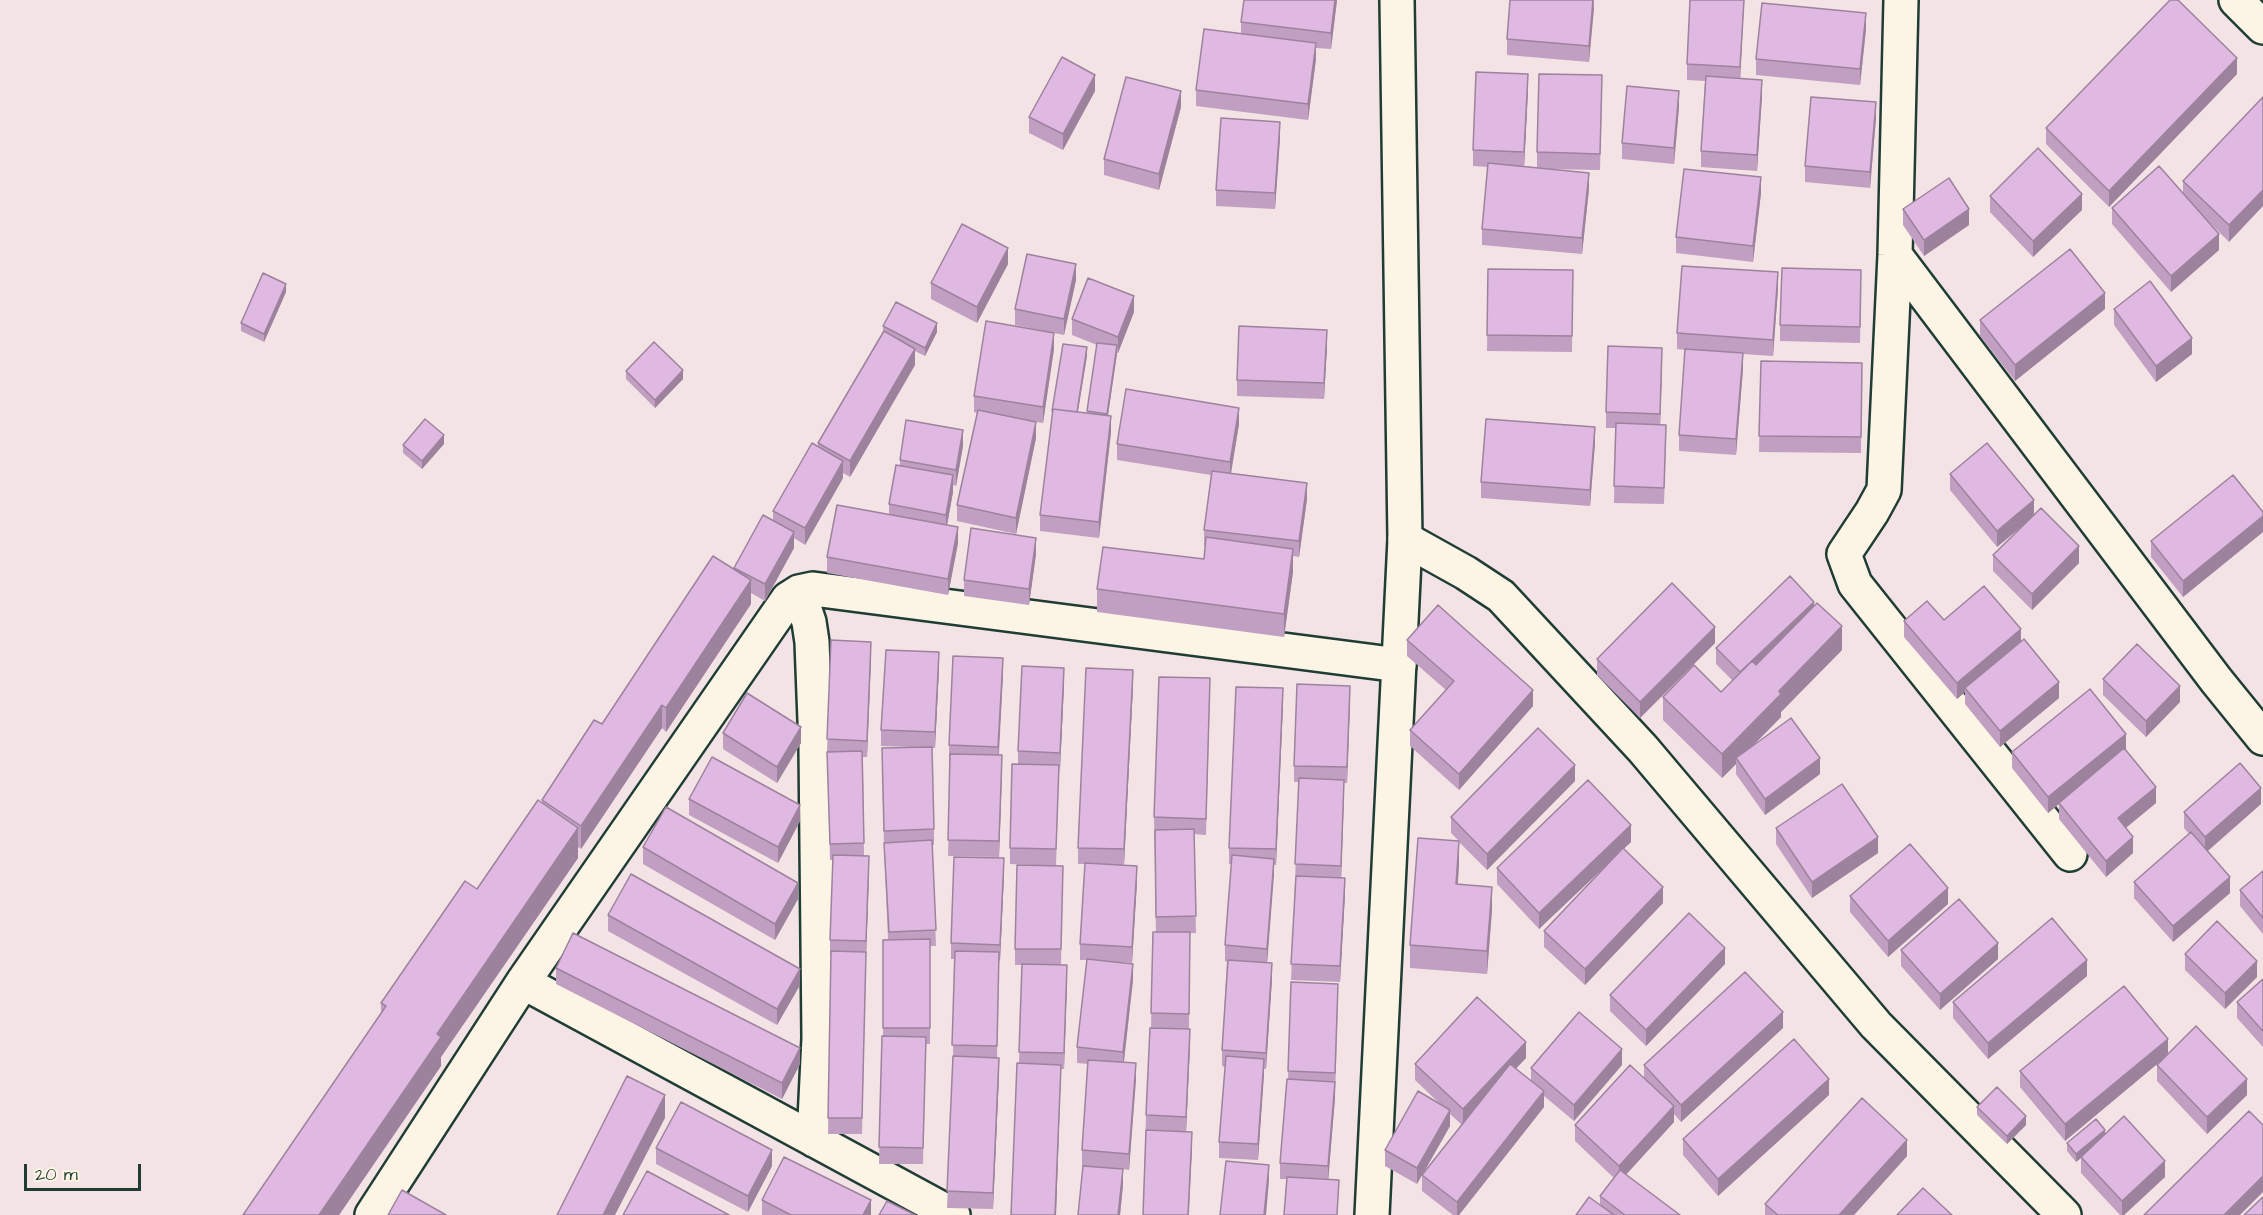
<!DOCTYPE html>
<style>
body{margin:0}
#map{position:relative;width:2263px;height:1215px;overflow:hidden;background:#f4e3e4;font-family:"Architects Daughter",sans-serif}
canvas{display:block}
.scale{position:absolute;left:24px;top:1164px;width:117px;height:27px;box-sizing:border-box;border:3px solid #1f3d34;border-top:0;padding-left:8px;font-size:18px;line-height:21px;white-space:nowrap;color:#1f3d34;-webkit-text-stroke:4px #fcf5e5;paint-order:stroke}
</style>
<div id="map">
<canvas width="2263" height="1215"></canvas>
<div class="scale">20 m</div>
</div>
<script>
const context = document.querySelector('canvas').getContext('2d');
context.lineJoin = 'round';
function trace(path, color, width, dash) { context.strokeStyle = color; context.lineWidth = width; context.lineCap = dash ? 'butt' : 'round'; context.setLineDash(dash || []); context.stroke(path); }
function fillPath(path, color) { context.fillStyle = color; context.fill(path, 'evenodd'); }
const street = new Path2D(`
 M1901 0 1895 255 1884 490 1872 512 1844 554 1855 584 2070 854
 M2236 0 2263 27
 M1895 255 2216 680 2263 738
 M1405 539 1466 573 1501 596 1643 749 1876 1025 2064 1215
 M799 592 809 622 812 642 816 747 819 1038 814 1140
 M523 982 953 1215
 M372 1215 523 982 788 599 799 592 813 589 1399 665`);
const secondary = new Path2D(`
 M1372 1215 1405 539 1397 0`);
const wall = new Path2D(`
 M1244 0H1337L1331 49 1316 48V59L1308 120 1196 106V90L1241 34V22Z
 M1594 0 1589 62 1507 55V39Z
 M1744 0 1740 78 1762 96 1757 171 1701 167V151L1705 81 1687 80V64Z
 M1866 29 1860 85 1756 75V59Z
 M2237 74 2109 207 2046 144V128Z
 M1528 90 1524 166 1537 168V152L1602 92 1600 170 1546 169 1589 189 1582 254 1482 245V229L1488 167 1473 166V150Z
 M1095 91 1063 150 1029 133V117Z
 M2263 97 2229 242 2207 220 2219 250 2171 292 2112 224V208L2183 193V181Z
 M1181 107 1159 190 1104 175V159Z
 M1679 107 1674 164 1622 159V143Z
 M1876 118 1870 188 1805 182V166Z
 M1280 138 1275 209 1216 206V190Z
 M1761 193 1753 262 1676 253V237Z
 M1990 196 2082 210 2033 257 1990 212Z
 M1903 209 1969 225 1924 256 1903 225Z
 M1008 264 977 323 931 299V283Z
 M1488 269 1573 270 1572 352 1487 351Z
 M1076 280 1064 335 1054 333V349L1043 423 1036 422V438L1016 534 957 521V505L977 413 974 412V396L1049 332 1015 325V309Z
 M1861 286 1860 343 1780 341V325Z
 M1778 289 1773 356 1743 354V369L1736 455 1679 451V435L1685 350 1677 349V333Z
 M286 292 264 342 241 331V323Z
 M2105 309 2015 381 1980 336V320Z
 M2114 309 2192 354 2156 382 2114 325Z
 M1134 312 1118 353H1117L1108 415 1111 432 1099 538 1040 531V515L1087 356 1078 412 1087 413 1097 345 1072 335V319Z
 M883 326 937 332 925 356 915 351V365L850 477 843 473V478L805 545 794 538V548L765 601 751 593V604L666 732 662 728 581 849 578 847V858L441 1057V1066L339 1215H243L381 1014V1003L477 889 542 803V800L602 724 734 570V568L773 521V511L818 447V443L883 332Z
 M1327 346 1324 399 1237 396V380Z
 M1761 361 1862 363 1861 453 1759 452Z
 M1662 364 1660 425 1666 441 1664 504 1614 503 1615 428H1606V412Z
 M626 371 683 379 655 408 626 379Z
 M1239 424 1231 474 1307 499 1299 557 1293 556V572L1284 637 1097 612V589L1204 559 1205 546H1204V530L1211 475 1117 460V444Z
 M1595 443 1590 506 1481 498V482Z
 M444 444 422 469 403 453V445Z
 M963 446 956 486 953 485V492L947 525 958 543 948 595 827 573V557L889 515V504L900 466V460Z
 M1950 474 2034 514 2079 563 2032 610 1993 571V555L2025 524 1997 547 1950 490Z
 M2263 512V532L2183 597 2151 557V541Z
 M1036 554 1029 605 964 596V580Z
 M1814 606 1842 650 1781 712V717L1753 745 1820 774 1765 815 1736 774V764L1722 778 1663 720V697L1721 692 1733 681 1716 664V648Z
 M1904 621 2021 643 2059 698 2000 747 1965 704V692L1957 699 1904 637Z
 M831 640 871 658 867 757H863L864 856 869 872 866 957 862 1134H828L831 956H830V940L833 860H830L827 752Z
 M1407 640 1533 706 1459 790 1410 746V730L1446 690 1407 656Z
 M1715 643 1640 718 1597 675V659Z
 M939 668 935 748H932L934 829V845H932L936 946H930V1044H926L923 1164H879L882 1036H883V940L888 939 884 847 882 764 911 747 881 746V730Z
 M1003 674 999 755 1002 771 999 857 948 856 950 761H949V745Z
 M2103 679 2180 702 2146 737 2103 695Z
 M1064 684 1060 769H1059L1056 866 1010 864V848L1018 764V751Z
 M1133 686 1124 865 1137 882 1132 963 1120 962 1133 980 1124 1062 1136 1079 1129 1170 1123 1169V1185L1120 1215H1078L1083 1166H1082V1150L1088 1064 1077 1063V1047L1087 960H1080V944L1085 864H1078V848Z
 M1210 694 1206 835 1194 834 1196 933H1190L1189 1029 1190 1045 1186 1132 1192 1148 1189 1215H1143L1146 1115 1151 1028 1153 932H1156L1154 817Z
 M1350 702 1347 783H1344L1341 878 1345 894 1340 982 1291 980 1299 782H1294V766Z
 M1283 704 1276 865H1274L1267 962 1272 979 1266 1069H1264L1258 1160 1219 1158V1142L1225 1067 1222 1066V1050L1227 962 1225 961V945L1232 864H1229V848Z
 M723 733 801 743 777 783 723 749Z
 M2126 750 2156 803 2126 828 2133 853 2106 877 2059 819V804L2048 813 2012 768V752Z
 M1575 781 1487 870 1459 842V864L1458 884 1492 910 1487 974 1410 968V945L1459 841 1451 833V817Z
 M689 799 800 821 778 863 689 815Z
 M2261 804 2208 851 2230 893 2173 942 2134 898V882L2189 834 2184 828V812Z
 M1776 828 1878 853 1812 898 1776 844Z
 M1631 842 1623 849 1663 903 1585 985 1544 947V931L1611 860 1539 929 1497 884V868Z
 M643 847 798 899 775 940 643 864Z
 M1063 866 1061 965 1067 981 1064 1069H1061L1056 1215H1011L1019 1063 1022 965H1015V949Z
 M2263 871V934L2240 906V890Z
 M1004 874 1000 961H999L997 1057 999 1074 993 1209 947 1208 953 1062 954 959H951V943Z
 M1850 896 1948 904 1888 957 1850 912Z
 M608 915 800 985 777 1025 608 931Z
 M1901 950 1998 959 1940 1010 1901 966Z
 M2185 954 2257 977 2225 1009 2185 970Z
 M1725 964 1646 1046 1610 1011V995Z
 M556 968 800 1064 782 1099 556 984Z
 M2087 976 1988 1059 1953 1018V1002Z
 M2263 979V1047L2237 1018V1002Z
 M1291 982 1338 1000 1335 1098 1328 1179 1339 1196 1286 1179H1280V1163L1288 1079Z
 M1783 1028 1681 1122 1674 1114V1122L1626 1175 1680 1215H1576L1600 1205V1196L1614 1178 1575 1141V1125L1644 1078V1065Z
 M2168 1054 2247 1095 2207 1134 2157 1081V1064L2065 1141 2020 1087V1071Z
 M1526 1058 1516 1068 1531 1081V1068L1622 1065 1574 1121 1544 1096V1107L1459 1215H1453L1422 1191V1175L1417 1184 1385 1166V1150L1439 1103 1415 1080V1064ZM1450 1114 1462 1125 1423 1174 1450 1126Z
 M1829 1095 1718 1196 1683 1155V1139Z
 M1977 1107 2026 1125 2007 1144 1977 1115Z
 M2105 1135 2165 1177 2124 1215H2120L2081 1173V1158L2076 1162 2067 1151V1143Z
 M656 1148 772 1166 748 1212 656 1164Z
 M1907 1156 1854 1215H1765V1204Z
 M762 1200 871 1215H762Z`);
const shadedWall = new Path2D(`
 M1335 0H1337L1331 49V33Z
 M1593 0 1594 9 1589 62V46Z
 M1744 0 1740 83V67Z
 M1866 13V29L1860 85V69Z
 M1316 43V59L1308 120V104Z
 M2237 58V74L2109 207V191Z
 M1528 74V90L1524 169V152Z
 M1095 75V91L1063 150V134Z
 M1762 80V96L1757 171V155Z
 M1181 91V107L1159 190V174Z
 M1679 91V107L1674 164V148Z
 M1876 102V118L1870 188V172Z
 M1280 122V138L1275 209V193Z
 M1589 173V189L1582 254V238Z
 M1761 177V193L1753 262V246Z
 M2263 190V206L2229 242V225Z
 M2082 194V210L2033 257V241Z
 M1969 209V225L1924 256V240Z
 M2219 234V250L2171 292V276Z
 M1008 248V264L977 323V307Z
 M1076 264V280L1064 335V319Z
 M1778 272V289L1773 356V340Z
 M286 284V292L264 342V334Z
 M2105 293V309L2015 381V365Z
 M1134 296V312L1118 353V337Z
 M937 323V332L925 356V348Z
 M1327 330V346L1324 399V383Z
 M1054 333V349L1043 423V407Z
 M2192 338V354L2156 382V366Z
 M1117 345V354L1107 422V414Z
 M1087 347V356L1076 422V414Z
 M1662 348V364L1660 430V414Z
 M915 349V365L850 477V461Z
 M1743 353V369L1736 455V439Z
 M683 370V379L655 408V400Z
 M1239 408V424L1230 478V462Z
 M1111 416V432L1099 538V522Z
 M1036 422V438L1016 534V518Z
 M1595 427V443L1590 506V490Z
 M963 430V446L956 486V470Z
 M444 435V444L422 469V461Z
 M843 461V478L805 545V528Z
 M953 475V492L946 531V515Z
 M1307 483V499L1299 557V541Z
 M2034 500V516L1997 547V531Z
 M2263 516V532L2183 597V581Z
 M958 527V543L948 595V579Z
 M794 532V548L765 601V584Z
 M1036 538V554L1029 605V589Z
 M2079 546V563L2032 610V594Z
 M1293 549V572L1284 637V614Z
 M751 580V604L666 732V708Z
 M1814 602V618L1740 689V672Z
 M1842 626V650L1781 712V717L1738 761 1736 758V764L1722 778V754L1779 691Z
 M1715 627V643L1640 718V702Z
 M2021 629V645L1965 688V692L1957 699V683Z
 M871 642V658L867 757V741Z
 M939 652V668L935 748V732Z
 M1003 658V674L998 763V747Z
 M1064 668V684L1060 769V753Z
 M1133 670V686L1124 865V849Z
 M2059 682V698L2000 747V731Z
 M1350 686V702L1347 783V767Z
 M2180 686V702L2146 737V721Z
 M1283 688V704L1276 865V849Z
 M1533 690V706L1459 790V774Z
 M662 705V728L581 849V826Z
 M801 727V743L777 783V767Z
 M2126 734V750L2048 813V797Z
 M1002 755V771L999 857V841Z
 M1820 758V774L1765 815V799Z
 M1575 765V781L1487 870V854Z
 M1344 780V796L1341 882V866Z
 M2156 787V803L2118 834V818Z
 M2261 788V804L2205 853V837Z
 M800 805V821L778 863V847Z
 M1631 825V842L1539 929V913Z
 M578 828V858L441 1057V1066L339 1215H319L437 1034Z
 M1878 837V853L1812 898V882Z
 M2133 837V853L2106 877V861Z
 M1459 841V864L1456 907V884Z
 M869 856V872L866 957V941Z
 M1004 858V874L1000 961V945Z
 M1274 859V875L1267 965V949Z
 M1137 866V882L1132 963V947Z
 M2230 877V893L2173 942V926Z
 M1345 878V894L1340 982V966Z
 M798 883V899L775 940V924Z
 M1492 887V910L1487 974V951Z
 M1663 887V903L1585 985V969Z
 M1948 888V904L1888 957V941Z
 M1998 943V959L1940 1010V994Z
 M1725 948V964L1646 1046V1030Z
 M2087 960V976L1988 1059V1043Z
 M2257 961V977L2225 1009V993Z
 M1272 963V979L1266 1069V1053Z
 M1133 964V980L1123 1068V1052Z
 M1067 965V981L1064 1069V1053Z
 M800 969V985L777 1025V1009Z
 M1783 1012V1028L1681 1122V1105Z
 M1190 1029V1045L1186 1133V1117Z
 M2168 1039V1055L2065 1141V1124Z
 M1526 1042V1058L1463 1125V1109Z
 M800 1048V1064L782 1099V1083Z
 M1622 1049V1065L1574 1121V1105Z
 M999 1058V1074L993 1209V1193Z
 M1264 1059V1075L1258 1160V1144Z
 M1136 1063V1079L1129 1170V1154Z
 M1061 1065 1056 1215H1055Z
 M1829 1079V1095L1718 1196V1179Z
 M2247 1079V1095L2207 1134V1117Z
 M1335 1082V1098L1328 1183V1166Z
 M1544 1091V1107L1459 1215H1457V1202Z
 M665 1095V1118L615 1215H603Z
 M1674 1106V1122L1619 1182V1166Z
 M1450 1110V1126L1417 1184V1168Z
 M2026 1116V1125L2007 1144V1136Z
 M2105 1130V1138L2076 1162V1154Z
 M1192 1132V1148L1188 1215Z
 M1907 1140V1156L1854 1215H1839Z
 M772 1150V1166L748 1212V1196Z
 M2165 1161V1177L2124 1215H2122V1201Z
 M1269 1165V1181L1266 1215H1264Z
 M1123 1169V1185L1120 1215H1118Z
 M2263 1176V1192L2240 1215H2224Z
 M871 1200V1215H863Z`);
const building = new Path2D(`
 M1244 0H1335L1331 33 1241 22Z
 M1510 0H1593L1589 46 1507 39Z
 M1690 0H1744L1740 67 1687 64Z
 M2170 0H2178L2237 58 2109 191 2046 128Z
 M1762 3 1866 13 1860 69 1756 59Z
 M1204 29 1316 43 1308 104 1196 90Z
 M1062 57 1095 75 1063 134 1029 117Z
 M1476 72 1528 74 1524 152 1473 150Z
 M1539 74 1602 75 1600 154 1537 152Z
 M1706 76 1762 80 1757 155 1701 151Z
 M1126 77 1181 91 1159 174 1104 159Z
 M1627 86 1679 91 1674 148 1622 143Z
 M1811 97 1876 102 1870 172 1805 166Z
 M2263 97V190L2229 225 2183 181Z
 M1221 118 1280 122 1275 193 1216 190Z
 M2038 148 2082 194 2033 241 1990 196Z
 M1488 163 1589 173 1582 238 1482 229Z
 M2159 166 2219 234 2171 276 2112 208Z
 M1684 169 1761 177 1753 246 1676 237Z
 M1949 178 1969 209 1924 240 1903 209Z
 M962 224 1008 248 977 307 931 283Z
 M2070 249 2105 293 2015 365 1980 320Z
 M1027 254 1076 264 1064 319 1015 309Z
 M1682 266 1778 272 1773 340 1677 333Z
 M1782 268 1861 270 1860 327 1780 325Z
 M1488 269 1573 270 1572 336 1487 335Z
 M263 273 286 284 264 334 241 323Z
 M1088 278 1134 296 1118 337 1072 319Z
 M2150 281 2192 338 2156 366 2114 309Z
 M896 302 937 323 925 348 883 326Z
 M986 321 1054 333 1043 407 974 396Z
 M1239 326 1327 330 1324 383 1237 380Z
 M884 331 915 349 850 461 818 443Z
 M654 342 683 370 655 400 626 371Z
 M1097 343 1117 345 1107 414 1087 411Z
 M1063 344 1087 347 1077 412 1053 409 1052 411Z
 M1608 346 1662 348 1660 414 1606 412Z
 M1685 349 1743 353 1736 439 1679 435Z
 M1761 361 1862 363 1861 437 1759 436Z
 M1126 389 1239 408 1230 462 1117 444Z
 M1053 409 1111 416 1099 522 1040 515Z
 M978 410 1036 422 1016 518 957 505Z
 M425 419 444 435 422 461 403 445Z
 M1486 419 1595 427 1590 490 1481 482Z
 M906 420 963 430 956 470 900 460Z
 M1616 423 1666 425 1664 488 1614 486Z
 M812 443 843 461 805 528 773 511Z
 M1987 443 2034 500 1997 531 1950 474Z
 M896 465 953 475 946 515 889 504Z
 M1212 471 1307 483 1299 541 1204 530Z
 M2233 475 2263 512V516L2183 581 2151 541Z
 M837 505 958 527 948 579 827 557Z
 M2041 508 2079 546 2032 594 1993 555Z
 M763 515 794 532 765 584 734 568Z
 M971 528 1036 538 1029 589 964 580Z
 M1206 537 1293 549 1284 614 1097 589 1103 547 1204 559Z
 M713 556 751 580 666 708 662 705 581 826 542 800 594 720 602 724Z
 M1790 576 1814 602 1740 672 1716 648Z
 M1672 583 1715 627 1640 702 1597 659Z
 M1984 586 2021 629 1957 683 1904 621 1927 601 1944 620Z
 M1817 603 1842 626 1779 691 1781 694 1722 754 1663 697 1694 665 1721 692 1752 661 1756 665Z
 M1438 605 1533 690 1459 774 1410 730 1454 681 1407 640Z
 M2024 639 2059 682 2000 731 1965 688Z
 M831 640 871 642 867 741 827 739Z
 M2137 644 2180 686 2146 721 2103 679Z
 M886 650 939 652 935 732 881 730Z
 M953 656 1003 658 998 747 949 745Z
 M1022 666 1064 668 1060 753 1018 751Z
 M1086 668 1133 670 1124 849 1078 848Z
 M1159 677 1210 678 1206 819 1154 817Z
 M1297 684 1350 686 1347 767 1294 766Z
 M1236 687 1283 688 1276 849 1229 848Z
 M2090 689 2126 734 2048 797 2012 752Z
 M747 693 801 727 777 767 723 733Z
 M1791 718 1820 758 1765 799 1736 758Z
 M1538 728 1575 765 1487 854 1451 817Z
 M932 747 934 829 884 831 882 748Z
 M2124 748 2156 787 2118 818 2133 837 2106 861 2059 803Z
 M862 751 864 843 830 844 827 752Z
 M950 754 1002 755 999 841 948 840Z
 M712 757 800 805 778 847 689 799Z
 M2240 763 2261 788 2205 837 2184 812Z
 M1012 764 1059 765 1056 849 1010 848Z
 M1299 778 1344 780 1341 866 1295 864Z
 M1588 780 1631 825 1539 913 1497 868Z
 M1842 784 1878 837 1812 882 1776 828Z
 M538 800 578 828 437 1034 441 1037 319 1215H243L386 1006 381 1003 465 881 477 889Z
 M666 807 798 883 775 924 643 847Z
 M1194 829 1196 916 1156 917 1155 830Z
 M2191 832 2230 877 2173 926 2134 882Z
 M1418 838 1459 841 1456 884 1492 887 1487 951 1410 945Z
 M932 840 936 930 889 932 884 843Z
 M1910 844 1948 888 1888 941 1850 896Z
 M1623 848 1663 887 1585 969 1544 931Z
 M833 855 869 856 866 941 830 940Z
 M1232 855 1274 859 1267 949 1225 945Z
 M954 857 1004 858 1000 945 951 943Z
 M1085 863 1137 866 1132 947 1080 944Z
 M1017 865 1063 866 1061 949H1015Z
 M2263 871V918L2240 890Z
 M631 874 800 969 777 1009 608 915Z
 M1296 876 1345 878 1340 966 1291 964Z
 M1959 899 1998 943 1940 994 1901 950Z
 M1689 913 1725 948 1646 1030 1610 995Z
 M2052 918 2087 960 1988 1043 1953 1002Z
 M2217 921 2257 961 2225 993 2185 954Z
 M1153 932H1190L1189 1014 1151 1013Z
 M573 933 800 1048 782 1083 556 968Z
 M930 939V1028H883V940Z
 M831 951 866 952 862 1118H828Z
 M955 951 999 952 997 1046 952 1045Z
 M1087 959 1133 964 1123 1052 1077 1047Z
 M1228 960 1272 963 1266 1053 1222 1050Z
 M1022 964 1067 965 1064 1053 1019 1052Z
 M1745 972 1783 1012 1681 1105 1644 1065Z
 M2263 979V1031L2237 1002Z
 M1291 982 1338 984 1335 1073 1288 1071Z
 M2124 986 2168 1039 2065 1124 2020 1071Z
 M1477 997 1526 1042 1463 1109 1415 1064Z
 M1579 1012 1622 1049 1574 1105 1531 1068Z
 M2196 1026 2247 1079 2207 1117 2157 1065Z
 M1150 1028 1190 1029 1186 1117 1146 1115Z
 M882 1036 926 1037 923 1148 879 1147Z
 M1794 1039 1829 1079 1718 1179 1683 1139Z
 M953 1056 999 1058 993 1193 947 1191Z
 M1226 1056 1264 1059 1258 1144 1219 1142Z
 M1088 1060 1136 1063 1129 1154 1082 1150Z
 M1017 1063 1061 1065 1055 1215H1011Z
 M1510 1064 1544 1091 1457 1202 1422 1175Z
 M1630 1065 1674 1106 1619 1166 1575 1125Z
 M627 1076 665 1095 603 1215H557Z
 M1287 1079 1335 1082 1328 1166 1280 1163Z
 M1997 1087 2026 1116 2007 1136 1977 1107Z
 M1418 1091 1450 1110 1417 1168 1385 1150Z
 M1862 1098 1907 1140 1839 1215H1778L1765 1204Z
 M681 1102 772 1150 748 1196 656 1148Z
 M2249 1111 2263 1125V1176L2224 1215H2144Z
 M2124 1116 2165 1161 2122 1201 2081 1157Z
 M2096 1119 2105 1130 2076 1154 2067 1143Z
 M1146 1130 1192 1132 1188 1215H1143Z
 M784 1157 871 1200 863 1215H791L762 1200Z
 M1226 1161 1269 1165 1264 1215H1220Z
 M1083 1166 1123 1169 1118 1215H1078Z
 M1620 1170 1680 1215H1625L1600 1196Z
 M647 1171 729 1215H623Z
 M1287 1177 1339 1180 1337 1215H1284Z
 M1923 1188 1952 1215H1897Z
 M402 1190 446 1215H388Z
 M1589 1197 1614 1215H1576Z
 M2263 1197V1215H2244Z
 M887 1201 915 1215H879Z`);
trace(street, '#1f3d34', 38);
trace(secondary, '#1f3d34', 38);
trace(street, '#fcf5e5', 33);
trace(secondary, '#fcf5e5', 33);
fillPath(wall, '#c19fc2');
fillPath(shadedWall, '#9d829e');
fillPath(building, '#e0b9e2');
trace(building, '#9d829e', 1.5);
</script>
